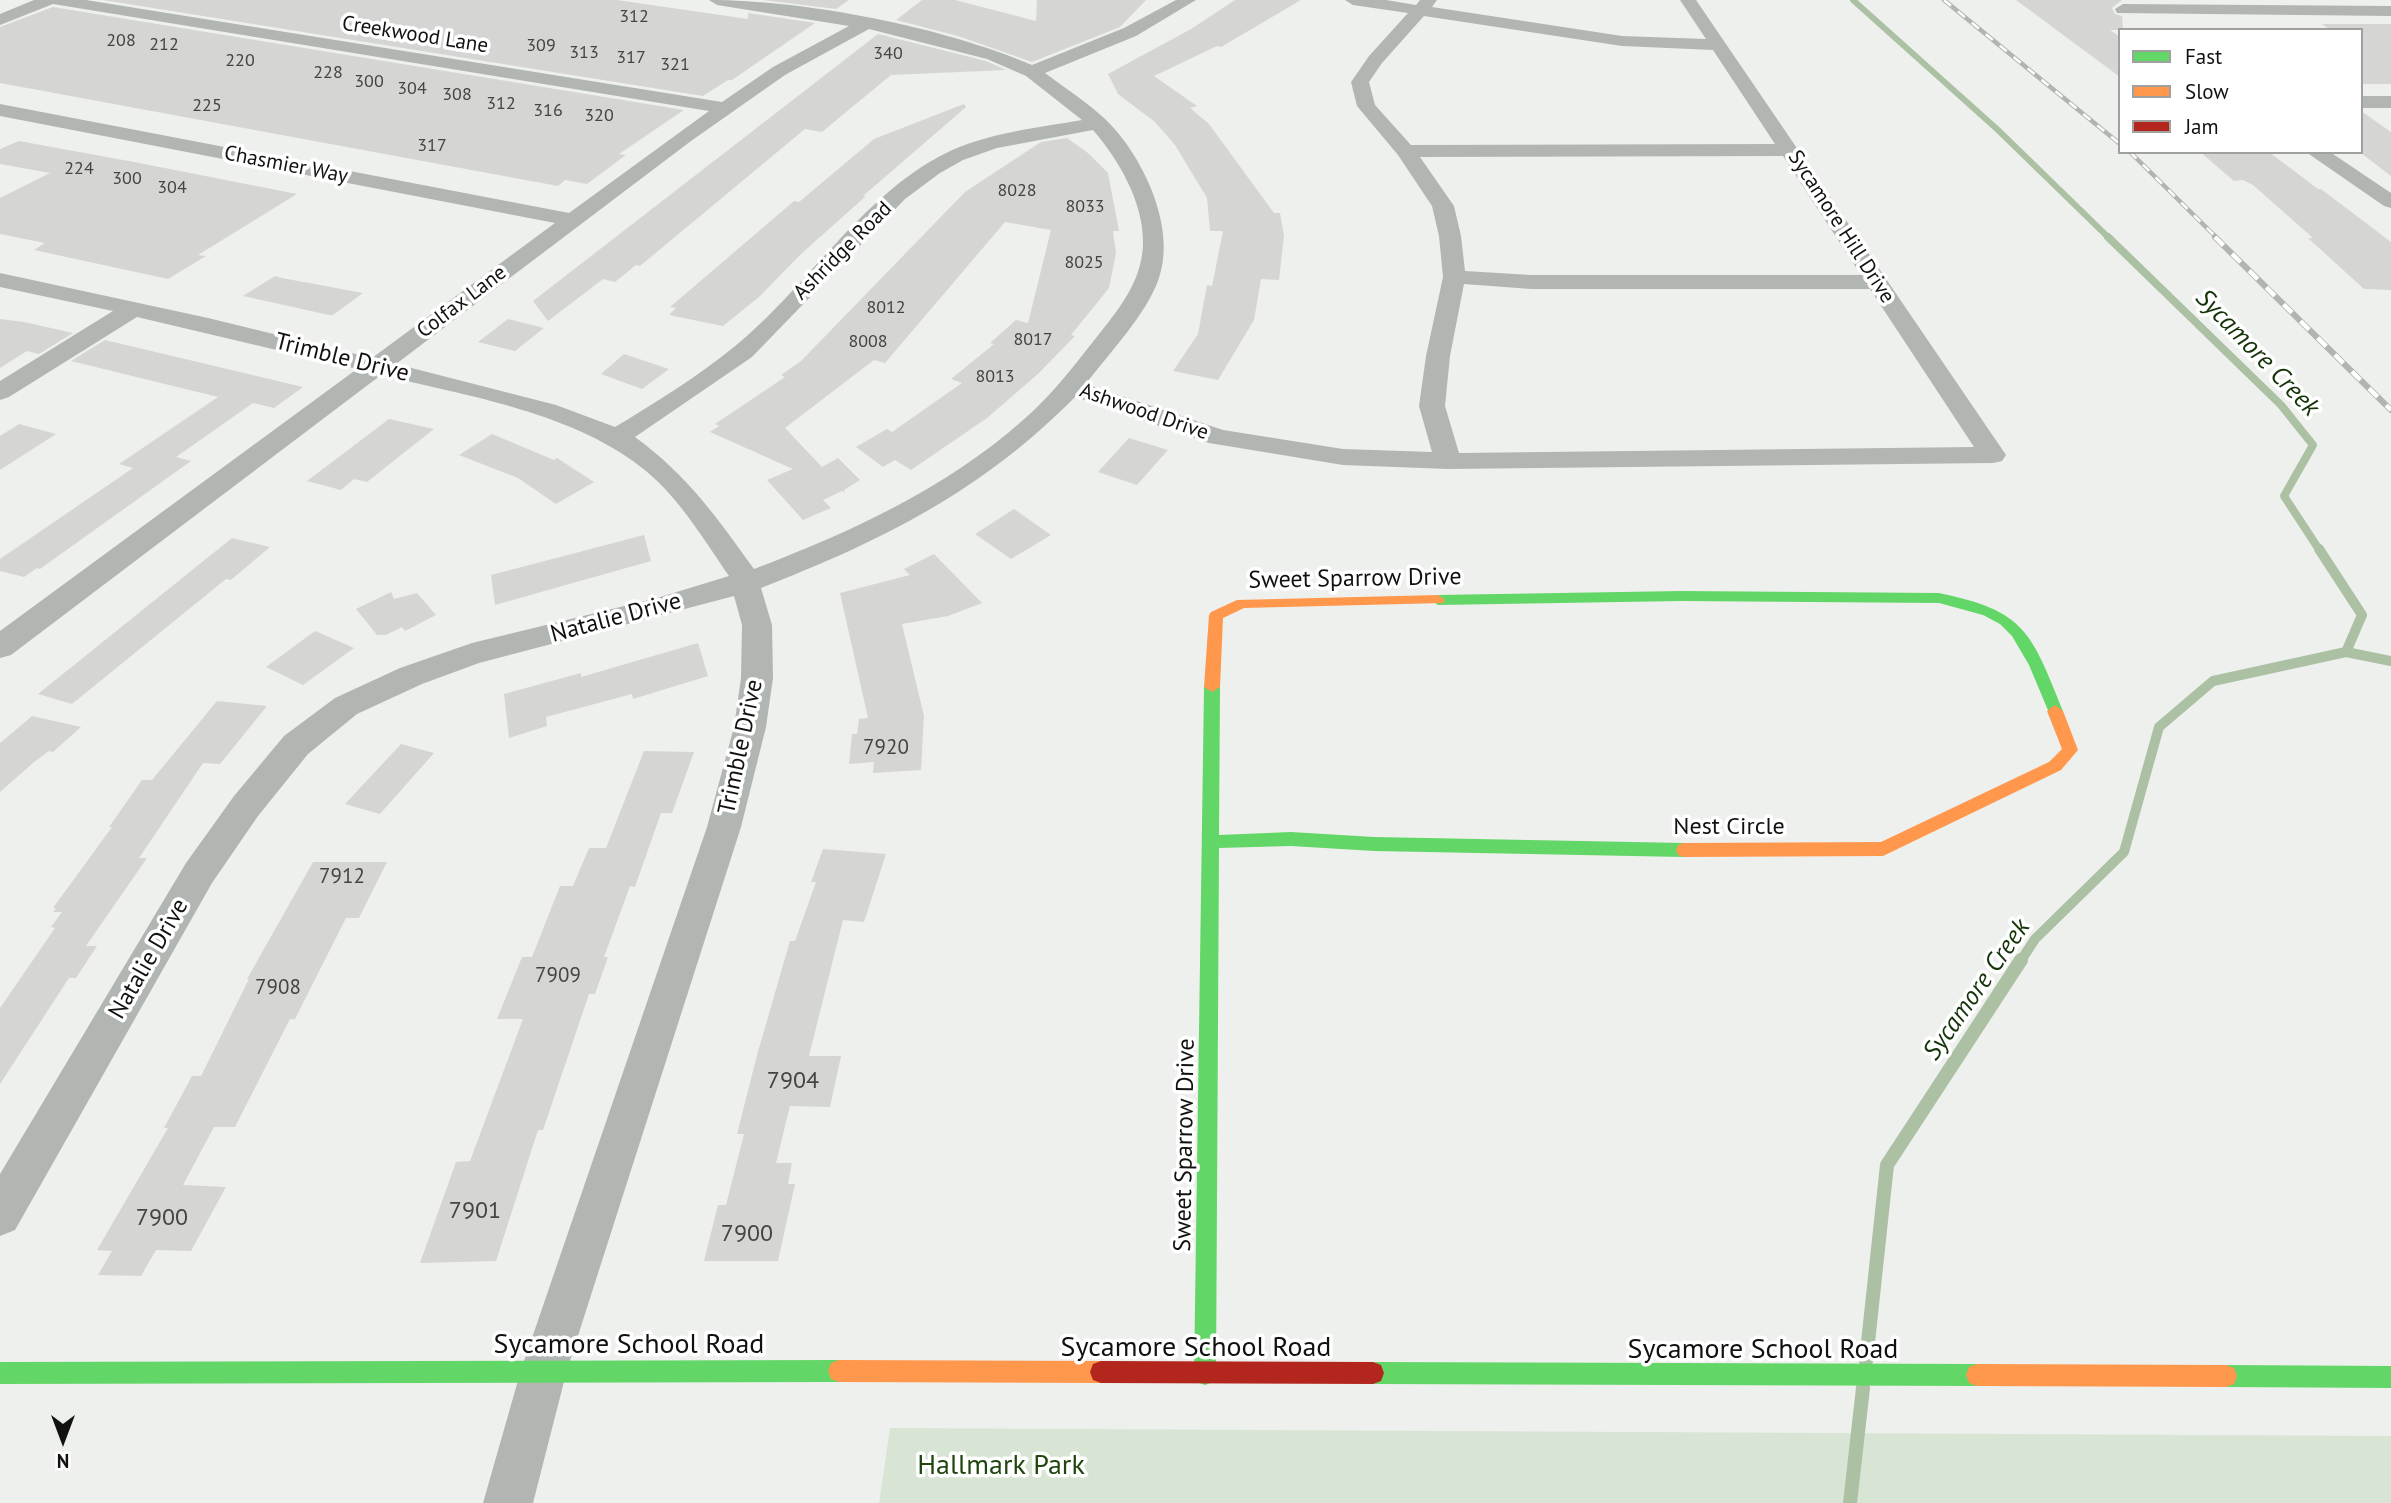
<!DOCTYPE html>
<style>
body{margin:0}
#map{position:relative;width:2391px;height:1503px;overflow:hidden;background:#eef0ed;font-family:"PT Sans",sans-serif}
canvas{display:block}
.legend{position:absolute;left:2118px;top:28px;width:245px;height:126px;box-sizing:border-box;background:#fff;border:2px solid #a0a09f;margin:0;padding:9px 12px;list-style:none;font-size:21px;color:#111210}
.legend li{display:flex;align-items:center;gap:14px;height:35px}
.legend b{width:35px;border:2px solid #a0a09f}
.north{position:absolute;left:28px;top:1405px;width:70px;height:70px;-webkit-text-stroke:5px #fff;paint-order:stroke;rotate:180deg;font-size:19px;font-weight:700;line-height:28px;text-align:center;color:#111210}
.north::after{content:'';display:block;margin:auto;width:24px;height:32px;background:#111210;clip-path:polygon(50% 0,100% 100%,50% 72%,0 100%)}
</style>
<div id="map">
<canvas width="2391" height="1503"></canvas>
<ul class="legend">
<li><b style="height:9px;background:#63d668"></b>Fast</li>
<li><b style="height:9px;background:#ff974d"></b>Slow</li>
<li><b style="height:9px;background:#b3261e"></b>Jam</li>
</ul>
<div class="north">N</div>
</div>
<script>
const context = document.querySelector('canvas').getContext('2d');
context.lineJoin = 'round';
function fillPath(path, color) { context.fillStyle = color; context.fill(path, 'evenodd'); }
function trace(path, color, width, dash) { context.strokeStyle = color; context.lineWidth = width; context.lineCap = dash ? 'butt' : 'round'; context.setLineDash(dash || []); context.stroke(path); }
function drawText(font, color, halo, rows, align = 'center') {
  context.font = font + ' "PT Sans",sans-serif'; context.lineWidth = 7; context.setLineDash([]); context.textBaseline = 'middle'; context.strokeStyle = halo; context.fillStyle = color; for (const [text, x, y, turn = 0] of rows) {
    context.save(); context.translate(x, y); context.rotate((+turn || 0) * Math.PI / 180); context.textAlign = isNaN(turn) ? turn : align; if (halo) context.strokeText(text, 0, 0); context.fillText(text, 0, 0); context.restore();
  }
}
const green = new Path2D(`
 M890 1428 2391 1436V1503H879Z`);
const streamFar3 = new Path2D(`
 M1853 0 1998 130 2109 238`);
const streamFar2 = new Path2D(`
 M2108 237 2281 405 2313 445 2284 496 2320 551`);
const streamFar1 = new Path2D(`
 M2346 652 2391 661
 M2020 962 2035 939 2124 852 2159 727 2213 681 2346 652 2362 615 2319 549`);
const stream = new Path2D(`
 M1866 1361 1887 1165 2021 960
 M1850 1503 1863 1388`);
const building = new Path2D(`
 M103 0H617L748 19V13L815 23 732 80H728L703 96Z
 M763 0H849L836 9Z
 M922 0H955L1036 21 1037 0H1146L1120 27 1032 62 958 36 896 20Z
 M1235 0H1301L1221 47 1217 46 1154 76 1197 106 1190 108 1209 124 1274 213H1280L1284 236 1279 280 1261 279 1254 320 1218 380 1173 371 1198 334 1207 285 1212 286 1223 231H1210L1207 198 1175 145 1155 122 1118 94 1108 74 1191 29Z
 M2016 0H2122L2112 8 2115 14 2122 16 2123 30H2110L2120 37V77Z
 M53 7 684 110 619 154 626 155 587 184 565 180 558 186 0 83V27Z
 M2322 24H2391V84H2361V30H2330Z
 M878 34 986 61 1006 70 891 75 822 132 805 129 640 266 636 265 615 282 603 279 548 321 533 301Z
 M964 104 966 107 863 196H866L801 254 759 297 723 326 669 315 676 308 670 307 794 201 799 202 874 139Z
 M2361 111 2391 132V176L2361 153Z
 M1067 138 1088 153 1108 173 1119 231H1113L1116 253 1109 288 1071 335 1075 336 1038 374 987 418 911 470 895 460 883 467 856 447 887 429 892 432 962 383 951 379 994 344 990 343 1016 320 1028 323 1051 230 1005 222 885 363 874 360 785 428 822 467 838 458 860 480 844 490 845 493 842 491 823 500 831 508 803 520 767 480 793 469 710 432 719 426 715 424 785 377 781 375 801 361 965 192 1041 142Z
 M19 141 134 162 297 194 198 255 206 256 168 279 34 250 45 243 0 234V198L50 173 0 164V149Z
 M2200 152H2269L2318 189H2321L2391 242V290L2364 289 2308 238H2313L2253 185 2243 180 2234 181Z
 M275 276 282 278 363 293 333 315H329L243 296Z
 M0 319 24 322 73 333 39 354 27 351 0 368Z
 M508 319 544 328 515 351 478 342Z
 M105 340 303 387 274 408 253 403 176 457 191 461 40 569 37 568 24 577 0 571V559L133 468 119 464 218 397 71 361Z
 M624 354 669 369 642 389 601 374Z
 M389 419 434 429 367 482 354 479 341 490 307 481Z
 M19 424 56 434 0 470V436Z
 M492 434 554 460 557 458 594 482 556 504 518 478 459 455Z
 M1129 438 1168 450 1137 485 1098 472Z
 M1014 509 1051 535 1011 559 975 534Z
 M644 535 651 561 495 605 491 575Z
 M232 538 270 547 231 580 226 579 72 704 38 694Z
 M934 554 982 603 948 616 902 624 924 716 921 770 873 773 874 762 849 764 852 734H857L859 719 868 718 840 593 910 575 904 569Z
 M391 592 394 599 417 593 436 615 405 631 402 627 386 635H377L356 609Z
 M315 631 354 648 303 685 266 667Z
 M698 643 708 676 633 699 632 694 546 717 547 726 509 738 504 694 581 673V677Z
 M217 701 267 706 220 764 203 763 139 858H147L86 946H97L76 978H69L0 1084V1008L55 928 51 927 62 912H53L56 908H53L112 827H109L142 780H152Z
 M32 716 81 727 53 752 49 751 33 763 0 792V743Z
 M401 744 434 753 380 814 345 804Z
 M644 751 694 752 672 813H661L635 887 630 886 604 957H608L595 994H589L543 1130H538L496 1261 420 1263 456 1162 470 1161 523 1019H497L522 957H532L560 886H573L589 848H606Z
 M823 849 886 854 864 922 843 920 809 1056H841L830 1107 790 1106 776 1163H792L788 1184H795L778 1261H704L718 1205H726L744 1134H737L757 1055 790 941H795L816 882H811Z
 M313 862H387L359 918H346L295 1019H290L235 1127H214L183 1185 226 1187 191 1251 156 1250 141 1276 98 1275 112 1251 97 1250 168 1128H164L192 1076H201L249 979H247Z`);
const street = new Path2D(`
 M34 0H86L722 102 773 67 849 26 717 5 709 0C806 0 943 27 1032 65L1124 28 1176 0H1196L1136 36 1045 73C1065 88 1087 102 1105 119 1142 154 1177 227 1159 278 1147 314 1109 353 1086 384L1223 430 1343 449 1432 452 1419 406 1426 356 1443 277 1439 236 1432 206 1398 155 1357 106 1351 82 1369 56 1408 13 1353 5 1345 0H1386L1416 5 1420 0H1437L1432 7 1622 36 1706 39 1680 0H1696L2006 455 2002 461 1993 463 1448 469 1343 465 1209 443 1075 397C982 491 884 540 761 588L772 625 773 678 766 727 741 827 567 1370 533 1503H483L521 1370 707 827 734 727 741 678 742 625 734 596 479 663 422 684 357 714 308 754 258 816 212 883 15 1230 0 1236V1174L186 863 234 796 284 736 335 698 400 668 472 643 657 598 729 576C704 540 680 499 646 471 576 413 468 396 381 375L11 655 0 658V631L357 369 137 317 9 397 0 400V381L113 311 0 287V273L208 318 372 358 555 223 0 116V104L569 213 709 111 53 4 0 25V14ZM1424 16 1622 46 1713 50 1775 144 1411 145 1375 105 1369 82 1382 63ZM869 29 987 59 1026 76 1082 120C1036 128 986 133 944 154 860 197 806 289 734 347 697 377 655 403 615 427L556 405 396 364 691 141 785 75ZM1093 130C1119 160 1144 203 1143 244 1142 282 1118 310 1096 338 1073 367 1051 396 1022 421 945 489 849 533 754 569 716 516 688 476 635 437L752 357 905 199 940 173 963 160 997 148ZM1783 156 1861 275H1531L1465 271 1461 236 1454 206 1420 157ZM1464 284 1531 289H1870L1974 447 1459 453 1445 406 1450 356Z
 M2123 4 2391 6V16L2117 13 2115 9Z
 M2361 96H2391V108H2361Z
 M2306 152H2330L2391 193V208L2384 206Z`);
const fast = new Path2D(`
 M1681 591 1939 593C2026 611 2031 632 2063 711L2060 715H2050L2029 665 2012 636 2000 624 1983 615 1939 603 1681 601 1438 605 1431 600 1438 595Z
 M1212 682 1220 687 1219 835 1291 832 1374 837 1684 843 1690 845 1692 850 1690 855 1684 857 1374 851 1291 846 1219 848 1216 1374 1213 1382 1205 1385 1197 1382 1194 1374 1204 687Z
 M839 1360 847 1363 850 1371 847 1379 839 1382 0 1384V1362Z
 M1373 1362 1977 1364 1985 1367 1988 1375 1985 1383 1977 1386 1373 1384 1365 1381 1362 1373 1365 1365Z
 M2226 1365 2391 1366V1388L2226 1387 2218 1384 2215 1376 2218 1368Z`);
const slow = new Path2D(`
 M1438 595 1445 600 1443 603 1244 608 1223 618 1220 687 1212 692 1204 687 1209 615 1211 612 1237 600Z
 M2055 705 2063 711 2078 750 2061 770 1883 856 1684 857 1678 855 1676 850 1678 845 1684 843 1881 842 2049 762 2062 749 2047 711Z
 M839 1360 1101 1361 1109 1364 1112 1372 1109 1380 1101 1383 839 1382 831 1379 828 1371 831 1363Z
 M1977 1364 2226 1365 2234 1368 2237 1376 2234 1384 2226 1387 1977 1386 1969 1383 1966 1375 1969 1367Z`);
const jam = new Path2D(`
 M1101 1361 1373 1362 1381 1365 1384 1373 1381 1381 1373 1384 1101 1383 1093 1380 1090 1372 1093 1364Z`);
const railFar1 = new Path2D(`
 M1944 0 2120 144
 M2130 152 2217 238`);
const rail = new Path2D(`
 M2215 237 2391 410`);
const farNumbernames = [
 ["312",634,17],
 ["208",121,41],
 ["212",164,45],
 ["309",541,46],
 ["313",584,53],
 ["340",888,54],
 ["317",631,58],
 ["220",240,61],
 ["321",675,65],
 ["228",328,73],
 ["300",369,82],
 ["304",412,89],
 ["308",457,95],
 ["312",501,104],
 ["225",207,106],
 ["316",548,111],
 ["320",599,116],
 ["317",432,146],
 ["224",79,169],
 ["300",127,179],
 ["304",172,188],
 ["8028",1017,191],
 ["8033",1085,207],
 ["8025",1084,263],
 ["8012",886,308],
 ["8017",1033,340],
 ["8008",868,342],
 ["8013",995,377]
];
const farStreetnames = [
 ["Creekwood Lane",415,35,9],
 ["Chasmier Way",286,165,11],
 ["Sycamore Hill Drive",1841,227,57],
 ["Ashridge Road",843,251,-45],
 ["Colfax Lane",462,302,-37],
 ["Ashwood Drive",1144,412,19]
];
const numberNames = [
 ["7920",886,748],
 ["7912",342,877],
 ["7909",558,976],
 ["7908",278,988]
];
const streetNames = [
 ["Trimble Drive",342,358,14],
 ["Sweet Sparrow Drive",1355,579,-1],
 ["Natalie Drive",616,618,-15],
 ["Trimble Drive",741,747,-78],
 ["Nest Circle",1729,827],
 ["Natalie Drive",149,959,-60],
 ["Sweet Sparrow Drive",1185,1145,-89]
];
const nearNumbernames = [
 ["7904",793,1081],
 ["7901",475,1211],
 ["7900",162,1218],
 ["7900",747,1234]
];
const waterNames = [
 ["Sycamore Creek",2257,353,46],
 ["Sycamore Creek",1977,990,-55]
];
const nearStreetnames = [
 ["Sycamore School Road",629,1345],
 ["Sycamore School Road",1196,1348],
 ["Sycamore School Road",1763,1350]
];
const nearParknames = [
 ["Hallmark Park",1001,1466]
];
fillPath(green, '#d9e5d4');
trace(streamFar3, '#acc0a4', 6);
trace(streamFar2, '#acc0a4', 8);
trace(streamFar1, '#acc0a4', 10);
trace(stream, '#acc0a4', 14);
fillPath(building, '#d5d6d4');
fillPath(street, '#b2b6b2');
fillPath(fast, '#63d668');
fillPath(slow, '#ff974d');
fillPath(jam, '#b3261e');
trace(railFar1, '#b2b4b1', 4.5);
trace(rail, '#b2b4b1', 6);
trace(railFar1, '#fff', 2.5, [9]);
trace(rail, '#fff', 4.5, [12]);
drawText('18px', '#444543', null, farNumbernames);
drawText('21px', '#111210', '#fff', farStreetnames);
drawText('21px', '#444543', null, numberNames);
drawText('24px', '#111210', '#fff', streetNames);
drawText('24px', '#444543', null, nearNumbernames);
drawText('italic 26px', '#153308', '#fff', waterNames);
drawText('28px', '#111210', '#fff', nearStreetnames);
drawText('28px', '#20460e', '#fff', nearParknames);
</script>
